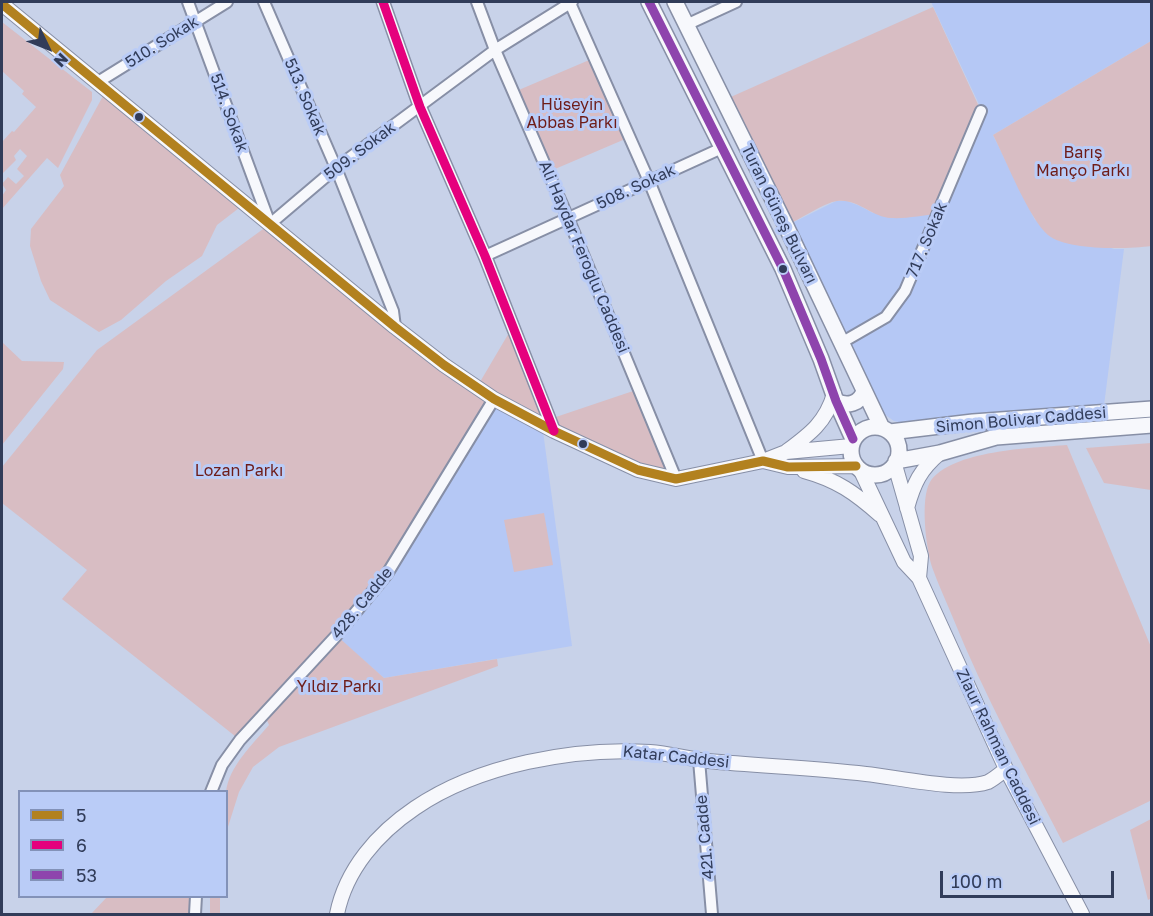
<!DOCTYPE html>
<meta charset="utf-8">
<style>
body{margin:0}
#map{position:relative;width:1153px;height:916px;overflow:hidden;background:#c8d2e9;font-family:"Golos Text",sans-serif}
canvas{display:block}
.frame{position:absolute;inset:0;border:3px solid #313c59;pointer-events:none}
.legend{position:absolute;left:18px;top:790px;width:210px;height:108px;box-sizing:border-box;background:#baccf7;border:2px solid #8392b8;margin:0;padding:8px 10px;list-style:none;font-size:18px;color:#313c59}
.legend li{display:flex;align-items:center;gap:12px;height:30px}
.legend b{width:30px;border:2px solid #8392b8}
.north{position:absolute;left:18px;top:18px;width:60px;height:60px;-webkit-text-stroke:4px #baccf7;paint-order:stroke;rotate:133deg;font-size:16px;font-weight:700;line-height:24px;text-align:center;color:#313c59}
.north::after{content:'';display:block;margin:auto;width:21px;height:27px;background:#313c59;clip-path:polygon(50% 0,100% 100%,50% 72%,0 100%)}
.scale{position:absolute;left:940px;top:871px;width:174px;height:27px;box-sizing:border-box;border:3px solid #313c59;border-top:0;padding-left:8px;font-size:18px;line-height:21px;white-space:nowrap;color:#313c59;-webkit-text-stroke:4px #baccf7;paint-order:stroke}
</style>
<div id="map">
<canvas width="1153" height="916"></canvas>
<div class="frame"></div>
<ul class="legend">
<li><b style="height:8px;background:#b2811f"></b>5</li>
<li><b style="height:8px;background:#e5007d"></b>6</li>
<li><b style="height:8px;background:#8e44ad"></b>53</li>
</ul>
<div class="north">N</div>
<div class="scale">100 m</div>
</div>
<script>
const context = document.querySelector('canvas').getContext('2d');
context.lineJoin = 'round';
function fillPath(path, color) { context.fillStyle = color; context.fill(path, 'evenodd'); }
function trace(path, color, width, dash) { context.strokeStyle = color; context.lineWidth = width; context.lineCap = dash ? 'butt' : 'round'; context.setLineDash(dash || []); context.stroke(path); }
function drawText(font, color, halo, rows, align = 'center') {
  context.font = font + ' "Golos Text",sans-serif'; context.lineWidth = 6; context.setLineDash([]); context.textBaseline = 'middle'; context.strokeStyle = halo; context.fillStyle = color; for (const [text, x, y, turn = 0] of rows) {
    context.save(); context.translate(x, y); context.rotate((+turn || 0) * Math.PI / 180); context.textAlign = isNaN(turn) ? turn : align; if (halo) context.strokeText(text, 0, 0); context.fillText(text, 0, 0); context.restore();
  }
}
const built = new Path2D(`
 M931 2H1151V41L993 135 1035 220 1114 249H1124L1102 421 1013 429 992 422 923 428 894 421 884 414 868 398 786 226 836 201H847L860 206 873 213 938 214 985 117Z
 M494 399 542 424 572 646 384 678 336 636Z`);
const green = new Path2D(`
 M933 7 981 111 938 214C923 215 906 219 891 218 872 217 857 198 837 201 826 202 798 220 786 226L724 100Z
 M2 22 92 92V100L58 168 47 158 2 209V196L6 190 2 184 8 177 16 184 24 176 17 169 27 156 20 149 14 156 16 160 2 174V142L12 131 14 132 36 107 22 94 24 91 2 71Z
 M1151 41V246C1128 249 1067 251 1048 235 1028 217 1007 162 993 135Z
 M594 58 630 137 548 172 514 92Z
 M103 96 239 208 217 225 202 256 166 281 121 320 99 332 50 300 41 281 30 246 31 229 64 186 60 175Z
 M270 224 477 387 513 326 550 419 639 389 676 479 638 470 494 399 387 574 336 635 384 678 497 659 498 666 279 747 253 767 239 792 227 830C226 818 225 804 226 792 229 766 253 744 269 725L265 716 240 740 62 599 87 570 2 503V467L97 350Z
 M2 342 22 361 64 362 63 369 2 445Z
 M1151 443V490L1104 483 1086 448Z
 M1067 445 1151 647 1152 800 1063 843C1025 769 984 695 953 618 946 601 938 584 932 567 926 548 920 499 930 482 951 450 1032 448 1067 445Z
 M544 513 553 565 514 572 504 520Z
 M1151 819 1152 898 1148 900 1130 830Z
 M107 897H196L195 914H91Z
 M210 897H220V914H210Z`);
const minor = new Path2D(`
 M188 2 270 224 336 168 495 50 572 2
 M264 2 336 168 393 311 395 327
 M477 2 495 50 568 218 676 479
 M570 3 649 181 763 461
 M686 25 736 2
 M98 82 227 2
 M485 256 722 148
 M841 343 886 317 905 291 981 111
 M699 760 712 914
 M211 792 222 765 240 740 336 636 387 574 494 399
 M195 914 196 896`);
const tertiary = new Path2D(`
 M383 2 420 107 485 256 554 431`);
const secondary = new Path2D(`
 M2 4 395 327 444 365 494 399 554 431 638 470 676 479 763 461 788 467 856 466
 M787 451C810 434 826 422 834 394
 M763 461 786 452 851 446
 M895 465 921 556 919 578
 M804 471C837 480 855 493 880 515
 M861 471 904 562 919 578 1006 769 1082 914
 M907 508C914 483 920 470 940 453
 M337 914C346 869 378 833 415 808 478 765 574 747 650 752 669 753 688 759 708 761 761 766 814 768 866 774 897 777 959 792 988 782 994 779 1001 773 1006 769`);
const primary = new Path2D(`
 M649 2 783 269 821 359 836 401 853 439
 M675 2 786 226 882 428
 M836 401C847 407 860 404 864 391
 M851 451a24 24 0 1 1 48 0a24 24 0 1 1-48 0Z
 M890 432 973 422 1152 409
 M896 461 940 453 996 437 1152 425`);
const bus1 = new Path2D(`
 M2 4 395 327 444 365 494 399 554 431 638 470 676 479 763 461 788 467 856 466`);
const bus2 = new Path2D(`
 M383 2 420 107 485 256 554 431`);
const bus3 = new Path2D(`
 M649 2 783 269 821 359 836 401 853 439`);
const markers = [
 [139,117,5,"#313c59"],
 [783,269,5,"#313c59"],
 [583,444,5,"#313c59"]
];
const streetNames = [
 ["510. Sokak",162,42,-32],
 ["513. Sokak",305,97,67],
 ["514. Sokak",229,113,70],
 ["509. Sokak",360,151,-37],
 ["508. Sokak",636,187,-25],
 ["Turan Güneş Bulvarı",779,214,64],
 ["717. Sokak",927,240,-67],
 ["Ali Haydar Feroğlu Caddesi",584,257,67],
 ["Simon Bolivar Caddesi",1021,420,-5],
 ["428. Cadde",362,603,-51],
 ["Ziaur Rahman Caddesi",998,747,64],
 ["Katar Caddesi",676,757,6],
 ["421. Cadde",705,837,-95]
];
const parkNames = [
 ["Hüseyin",572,105],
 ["Abbas Parkı",572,123],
 ["Barış",1083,153],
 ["Manço Parkı",1083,171],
 ["Lozan Parkı",239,471],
 ["Yıldız Parkı",339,687]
];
fillPath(built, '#b5c8f5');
fillPath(green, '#d8bdc3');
trace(minor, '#878fa6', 14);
trace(tertiary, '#878fa6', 15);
trace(secondary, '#878fa6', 16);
trace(primary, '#878fa6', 18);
trace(minor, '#f7f8fc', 10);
trace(tertiary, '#f7f8fc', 12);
trace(secondary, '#f7f8fc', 14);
trace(primary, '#f7f8fc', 15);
trace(bus1, '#b2811f', 9);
trace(bus2, '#e5007d', 9);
trace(bus3, '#8e44ad', 9);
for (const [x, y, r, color] of markers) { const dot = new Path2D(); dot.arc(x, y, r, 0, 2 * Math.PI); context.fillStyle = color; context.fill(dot); trace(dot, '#baccf7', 2); }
drawText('16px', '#313c59', '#baccf7', streetNames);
drawText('16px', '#6e1c18', '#baccf7', parkNames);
</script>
